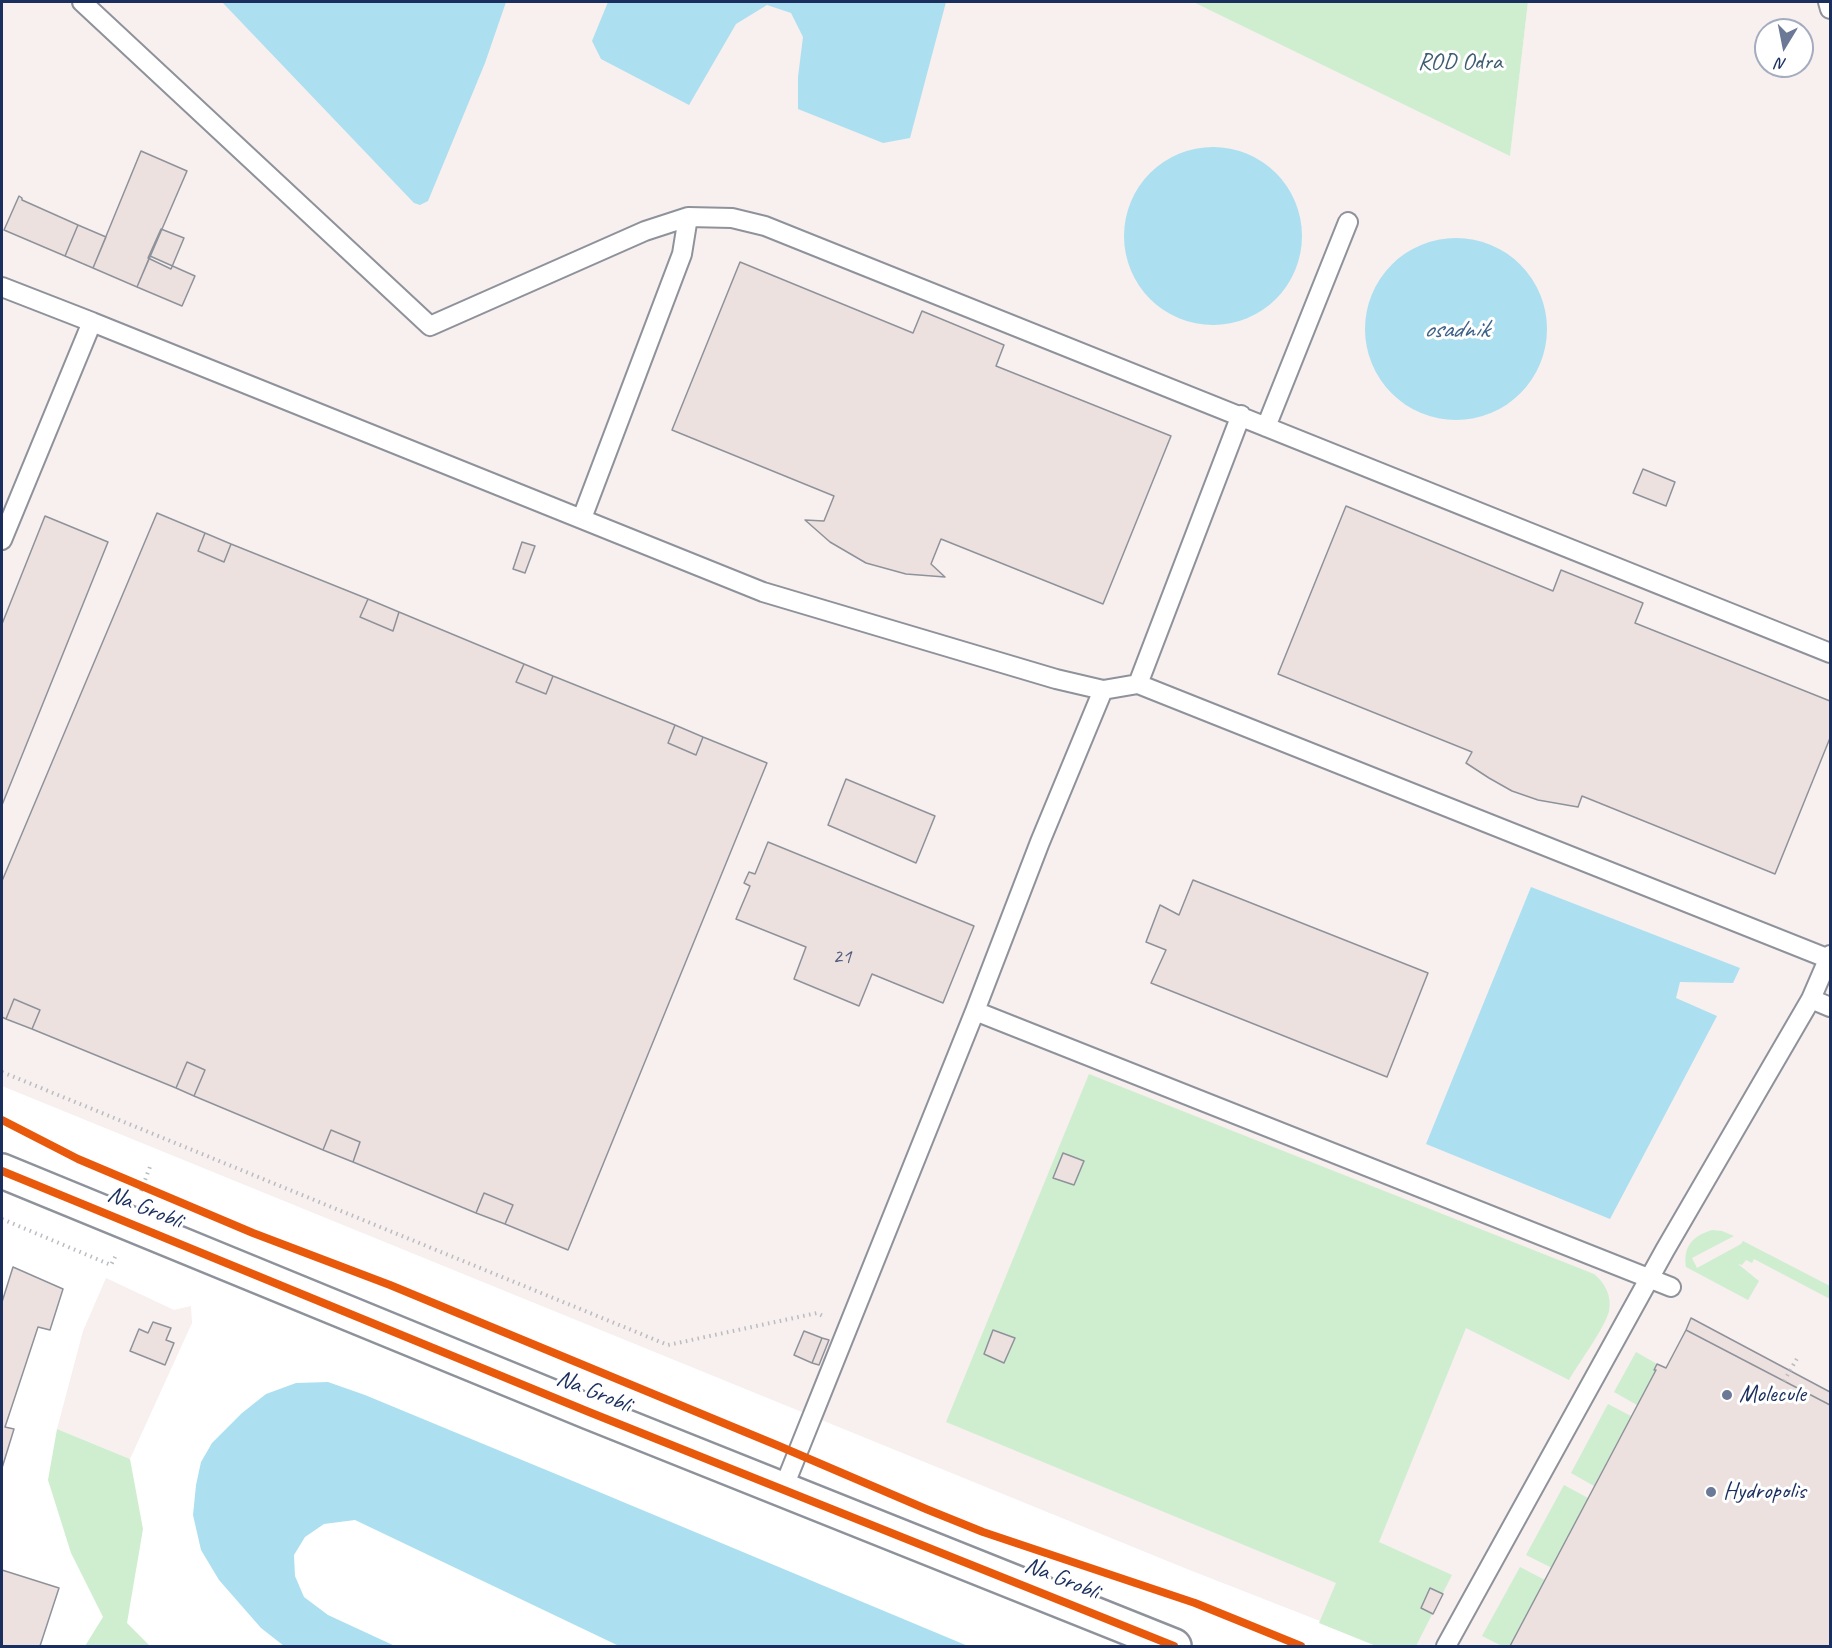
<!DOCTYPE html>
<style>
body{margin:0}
#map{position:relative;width:1832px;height:1648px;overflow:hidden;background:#fff;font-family:Caveat,sans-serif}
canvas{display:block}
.frame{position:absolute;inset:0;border:3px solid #1b2f5e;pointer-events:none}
.north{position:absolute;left:1754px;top:18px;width:60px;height:60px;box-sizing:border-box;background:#fff;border:2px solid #a4acbf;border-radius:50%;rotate:190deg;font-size:16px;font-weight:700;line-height:24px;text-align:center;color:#1b2f5e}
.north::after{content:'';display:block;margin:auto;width:21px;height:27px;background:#6b7896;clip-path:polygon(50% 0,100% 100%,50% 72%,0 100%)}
</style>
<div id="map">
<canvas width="1832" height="1648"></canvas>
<div class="frame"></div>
<div class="north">N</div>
</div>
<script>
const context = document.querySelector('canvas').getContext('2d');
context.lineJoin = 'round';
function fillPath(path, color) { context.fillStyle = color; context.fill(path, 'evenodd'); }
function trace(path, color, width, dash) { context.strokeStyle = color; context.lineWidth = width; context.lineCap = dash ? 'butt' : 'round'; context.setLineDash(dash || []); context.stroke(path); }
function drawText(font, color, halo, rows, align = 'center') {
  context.font = font + ' Caveat,sans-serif'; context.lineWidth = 6; context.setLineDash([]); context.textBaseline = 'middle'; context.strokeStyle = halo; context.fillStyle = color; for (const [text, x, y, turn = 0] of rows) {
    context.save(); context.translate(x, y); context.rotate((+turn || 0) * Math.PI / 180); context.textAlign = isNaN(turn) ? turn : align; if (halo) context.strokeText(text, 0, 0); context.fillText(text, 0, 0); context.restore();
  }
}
const built = new Path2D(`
 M2 2H1193L1510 155 1528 2H1830V1646H1378L1320 1621 1187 1569 2 1086ZM1766 30H1802V66H1766Z
 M106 1278 174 1310 191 1306 192 1323 130 1459 57 1429 83 1331Z`);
const green = new Path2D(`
 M1193 2H1528L1510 156Z
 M1089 1074 1594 1274C1605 1283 1612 1296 1609 1311 1606 1326 1578 1364 1569 1380L1466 1328 1379 1542 1452 1575 1416 1646H1376L1319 1623 1336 1583 946 1422Z
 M1712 1230 1722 1231 1734 1236 1692 1258 1697 1268 1741 1244 1743 1241 1830 1286V1299L1754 1259 1752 1263 1746 1260 1742 1265 1738 1264 1759 1281 1748 1300 1686 1267C1683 1246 1693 1236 1712 1230Z
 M1636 1352 1659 1365 1637 1405 1614 1392Z
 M1608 1404 1631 1416 1594 1486 1571 1473Z
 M57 1429 130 1459 143 1529 127 1623 150 1646H85L103 1617 71 1553 48 1480Z
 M1564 1485 1588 1498 1552 1568 1526 1555Z
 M1520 1567 1545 1580 1510 1646H1502L1482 1636Z`);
const water = new Path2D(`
 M222 2H506L485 63 428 201 420 205 414 203Z
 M608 2H946L910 138 883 143 798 109V77L803 37 791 13 767 5 736 24 689 105 601 59 592 41Z
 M1124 236a89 89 0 1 1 178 0a89 89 0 1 1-178 0Z
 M1365 329a91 91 0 1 1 182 0a91 91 0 1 1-182 0Z
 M1531 887 1740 968 1733 983 1680 982 1676 998 1717 1016 1610 1219 1426 1144Z
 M328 1382 365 1395 580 1484 968 1646H619L355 1520 324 1524 305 1537 294 1555 295 1576 304 1597 328 1615 395 1646H284L261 1628 219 1580 201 1550 193 1515 196 1485 201 1462 212 1443 242 1413 266 1394 296 1383Z`);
const building = new Path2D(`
 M141 151 187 171 137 287 93 268Z
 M19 196 22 198V200L78 225 65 256 4 230Z
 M78 225 106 237 93 268 65 256Z
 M161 229 184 238 171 269 148 258Z
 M150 256 195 276 182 306 137 287Z
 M740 262 913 333 922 311 1004 345 996 366 1171 436 1103 604 941 539 931 564 945 577 906 574 866 563 830 542 805 520 824 521 834 496 672 430Z
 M1643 469 1675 482 1666 506 1633 493Z
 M1346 506 1553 591 1561 570 1643 603 1635 623 1830 701V738L1775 874 1582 796 1578 807 1538 800 1512 791 1489 778 1466 763 1472 752 1278 674Z
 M157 513 205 533 198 551 224 562 231 544 368 599 360 617 393 631 399 612 524 664 516 682 546 694 553 676 675 725 668 743 696 755 703 737 767 763 568 1250 505 1224 513 1205 484 1193 476 1213 353 1162 360 1142 331 1130 323 1150 194 1096 205 1070 187 1062 176 1088 32 1029 40 1010 14 999 6 1019 2 1017V881Z
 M45 516 108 542 2 805V624Z
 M205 533 231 544 224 562 198 551Z
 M522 542 535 546 525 573 513 569Z
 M368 599 399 612 393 631 360 617Z
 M524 664 553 676 546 694 516 682Z
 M675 725 703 737 696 755 668 743Z
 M846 779 935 816 916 863 828 825Z
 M768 842 974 926 943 1003 872 974 859 1006 794 979 806 947 736 919 750 886 744 883 749 872 755 874Z
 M1193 880 1428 973 1387 1077 1151 983 1166 950 1146 942 1160 905 1179 915Z
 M14 999 40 1010 32 1029 6 1019Z
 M187 1062 205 1070 194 1096 176 1088Z
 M331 1130 360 1142 353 1162 323 1150Z
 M1063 1153 1084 1161 1074 1185 1053 1178Z
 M484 1193 513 1205 505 1224 476 1213Z
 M13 1267 63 1289 50 1330 38 1327 5 1427 14 1429 2 1468V1302Z
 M1691 1318 1830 1392V1405L1686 1330Z
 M153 1322 171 1328 166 1340 174 1343 165 1365 130 1351 139 1329 148 1333Z
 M993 1330 1015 1338 1004 1363 984 1354Z
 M1686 1330 1830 1405V1646H1510L1656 1370H1654L1657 1364 1666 1368Z
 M804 1331 822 1338 812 1363 794 1355Z
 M822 1338 829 1340 819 1365 812 1363Z
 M2 1570 59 1588 40 1646H2Z
 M1430 1588 1443 1594 1433 1614 1421 1608Z`);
const path = new Path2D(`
 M2 1072 668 1345 817 1313 825 1317
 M141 1191 151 1164
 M2 1219 111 1265 116 1255
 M1784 1381 1799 1355`);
const service = new Path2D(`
 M82 2 430 326 645 231 688 217
 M1828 2 1830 9
 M2 287 92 322
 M1266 427 1348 222
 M582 518 682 254 688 217 732 218 765 226 1830 653
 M2 540 92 322 763 592 1056 679 1103 690 1138 684 1829 959
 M1138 684 1241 415
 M1811 999 1830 1007
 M975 1011 1671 1287
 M783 1489 975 1011 1040 842 1103 690
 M1446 1646 1665 1250 1811 999 1830 955`);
const tertiary = new Path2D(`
 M2 1171 589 1412 1174 1646`);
const cycleway = new Path2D(`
 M2 1120 78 1159 253 1233 390 1285 779 1446 926 1509 983 1532 1195 1603 1301 1646
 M2 1171 589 1412 1174 1646`);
const markers = [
 [1727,1395,6,"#6b7896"],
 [1711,1492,6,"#6b7896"]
];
const numberNames = [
 ["21",842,957]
];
const parkNames = [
 ["ROD Odra",1460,63]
];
const streetNames = [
 ["Na Grobli",145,1208,22],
 ["Na Grobli",594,1392,22],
 ["Na Grobli",1062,1579,22]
];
const poiNames = [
 ["Molecule",1739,1395],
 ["Hydropolis",1723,1492]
];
const waterNames = [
 ["osadnik",1456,330]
];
fillPath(built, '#f8efef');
fillPath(green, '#cfeecf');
fillPath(water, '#ace0f0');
fillPath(building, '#ede1e0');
trace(building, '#8e929a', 1.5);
trace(service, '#8e929a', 22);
trace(tertiary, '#8e929a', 38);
trace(path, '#b9bcc1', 4, [1.5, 4.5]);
trace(service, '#fff', 18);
trace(tertiary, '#fff', 33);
trace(cycleway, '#e8590c', 8);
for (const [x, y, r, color] of markers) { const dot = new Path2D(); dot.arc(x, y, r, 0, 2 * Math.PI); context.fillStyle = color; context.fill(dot); trace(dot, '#fff', 2); }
drawText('21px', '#505c7e', null, numberNames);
drawText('24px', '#3e5c70', '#fff', parkNames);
drawText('24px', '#1b2f5e', '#fff', streetNames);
drawText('24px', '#1b2f5e', '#fff', poiNames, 'left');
drawText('italic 26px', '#3c6088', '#fff', waterNames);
</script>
